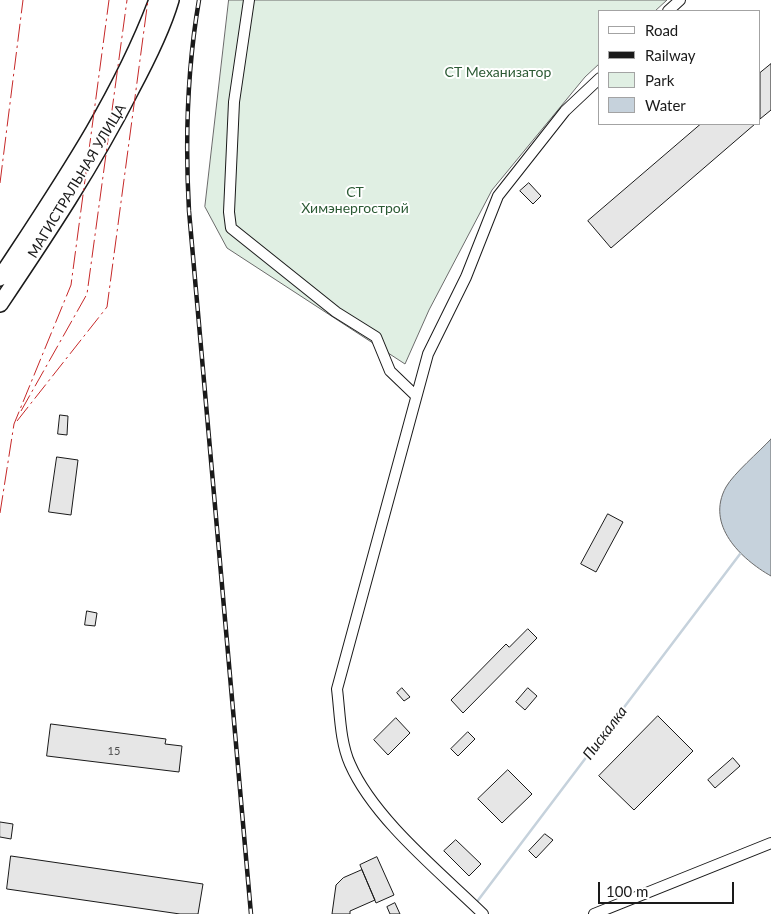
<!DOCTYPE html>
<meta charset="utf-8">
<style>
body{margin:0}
#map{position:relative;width:771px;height:914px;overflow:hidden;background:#fff;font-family:Lato,sans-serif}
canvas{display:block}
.legend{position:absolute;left:598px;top:10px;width:162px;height:115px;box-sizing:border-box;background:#fff;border:1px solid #a3a3a3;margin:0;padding:6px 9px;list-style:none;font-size:15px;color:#1a1a1a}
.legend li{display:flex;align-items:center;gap:10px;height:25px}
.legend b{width:25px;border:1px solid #a3a3a3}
.scale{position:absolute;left:598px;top:882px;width:136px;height:22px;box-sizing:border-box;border:2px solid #1a1a1a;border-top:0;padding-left:6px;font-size:15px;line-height:18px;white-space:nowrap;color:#1a1a1a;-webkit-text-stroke:4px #fff;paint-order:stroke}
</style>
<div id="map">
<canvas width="771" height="914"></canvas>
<ul class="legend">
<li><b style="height:6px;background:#fff"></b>Road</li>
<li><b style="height:6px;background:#1a1a1a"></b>Railway</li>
<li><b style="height:14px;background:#e0efe3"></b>Park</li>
<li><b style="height:14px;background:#c6d2dc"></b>Water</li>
</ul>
<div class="scale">100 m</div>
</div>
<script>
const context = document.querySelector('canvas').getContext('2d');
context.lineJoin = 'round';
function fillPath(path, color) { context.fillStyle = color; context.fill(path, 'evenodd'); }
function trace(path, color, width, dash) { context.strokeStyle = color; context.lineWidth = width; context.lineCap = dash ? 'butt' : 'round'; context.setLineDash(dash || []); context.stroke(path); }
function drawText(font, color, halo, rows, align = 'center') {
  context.font = font + ' Lato,sans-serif'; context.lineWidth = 4; context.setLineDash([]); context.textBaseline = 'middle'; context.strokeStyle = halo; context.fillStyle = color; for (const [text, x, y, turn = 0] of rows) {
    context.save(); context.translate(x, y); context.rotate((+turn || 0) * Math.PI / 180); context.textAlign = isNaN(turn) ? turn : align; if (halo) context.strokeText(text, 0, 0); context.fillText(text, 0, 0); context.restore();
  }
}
const green = new Path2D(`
 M229 0H667L655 11H600V63L585 77 492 190 429 310 405 364 227 248 205 207Z`);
const water = new Path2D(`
 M771 439V576C741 559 705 525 726 487 734 473 759 452 771 439Z`);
const stream = new Path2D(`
 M476 903 740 554`);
const building = new Path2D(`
 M771 64V110L760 119V73Z
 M701 124H755L611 248 588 221Z
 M529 183 541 196 533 204 520 191Z
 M60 415 68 416 67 435 58 434Z
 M57 457 78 460 71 515 49 512Z
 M608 514 623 522 596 572 581 564Z
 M87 611 97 613 95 626 85 625Z
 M528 629 537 638 463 713 451 700 506 644 509 647Z
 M402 688 410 697 404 701 397 693Z
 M528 688 537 696 525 710 516 702Z
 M658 716 693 751 634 810 599 776Z
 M396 718 410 733 388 755 374 740Z
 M51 724 166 739 165 744 182 746 179 772 47 756Z
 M468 732 475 739 458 756 451 749Z
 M733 758 740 766 715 788 708 780Z
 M508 770 532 794 502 823 478 799Z
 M0 822 13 824 11 839 0 837Z
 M545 834 553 840 536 858 529 851Z
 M456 840 481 864 469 876 444 851Z
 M11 856 203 884 198 914H180L7 889Z
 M377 857 394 895 376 903 360 865Z
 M362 870 375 900 350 911V914H332L336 885 343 878Z
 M395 903 400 914H390L387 907Z`);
const minor = new Path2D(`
 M249 0 234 102 229 212 231 228 336 312 376 337 390 371 415 395
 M668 11 680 0
 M483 914C440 872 374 819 350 764 340 742 340 713 337 689L428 354 466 277 498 196 565 111 600 78
 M594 914 771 843`);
const highway = new Path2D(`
 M0 278C59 188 119 101 157 0
 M0 304C47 234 93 165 131 90 146 62 162 31 171 0`);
const rail = new Path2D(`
 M199 0C187 70 185 140 189 211L251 914`);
const power = new Path2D(`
 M0 183 23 0
 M21 411 87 294 127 0
 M17 421 107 307 148 0
 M0 513 14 424 71 285 109 0`);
const numberNames = [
 ["15",114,751]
];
const parkNames = [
 ["СТ Механизатор",498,72],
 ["СТ",355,192],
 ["Химэнергострой",355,208]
];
const streetNames = [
 ["МАГИСТРАЛЬНАЯ УЛИЦА",77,181,-59]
];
const waterNames = [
 ["Пискалка",605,733,-53]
];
fillPath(green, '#e0efe3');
trace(green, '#6a6a6a', 1);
fillPath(water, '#c6d2dc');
trace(water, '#6a6a6a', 1);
trace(stream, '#c6d2dc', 2.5);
fillPath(building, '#e6e6e6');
trace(building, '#1a1a1a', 1);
trace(minor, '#1a1a1a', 12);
trace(highway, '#1a1a1a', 18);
trace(minor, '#fff', 10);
trace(highway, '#fff', 15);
trace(rail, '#1a1a1a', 4.5);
trace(rail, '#fff', 2.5, [8]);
trace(power, '#c62828', 1, [18, 4, 2.5, 4]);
drawText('11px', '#4d4d4d', null, numberNames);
drawText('14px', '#2b5a34', '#fff', parkNames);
drawText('14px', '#1a1a1a', '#fff', streetNames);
drawText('italic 15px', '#1a1a1a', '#fff', waterNames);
</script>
